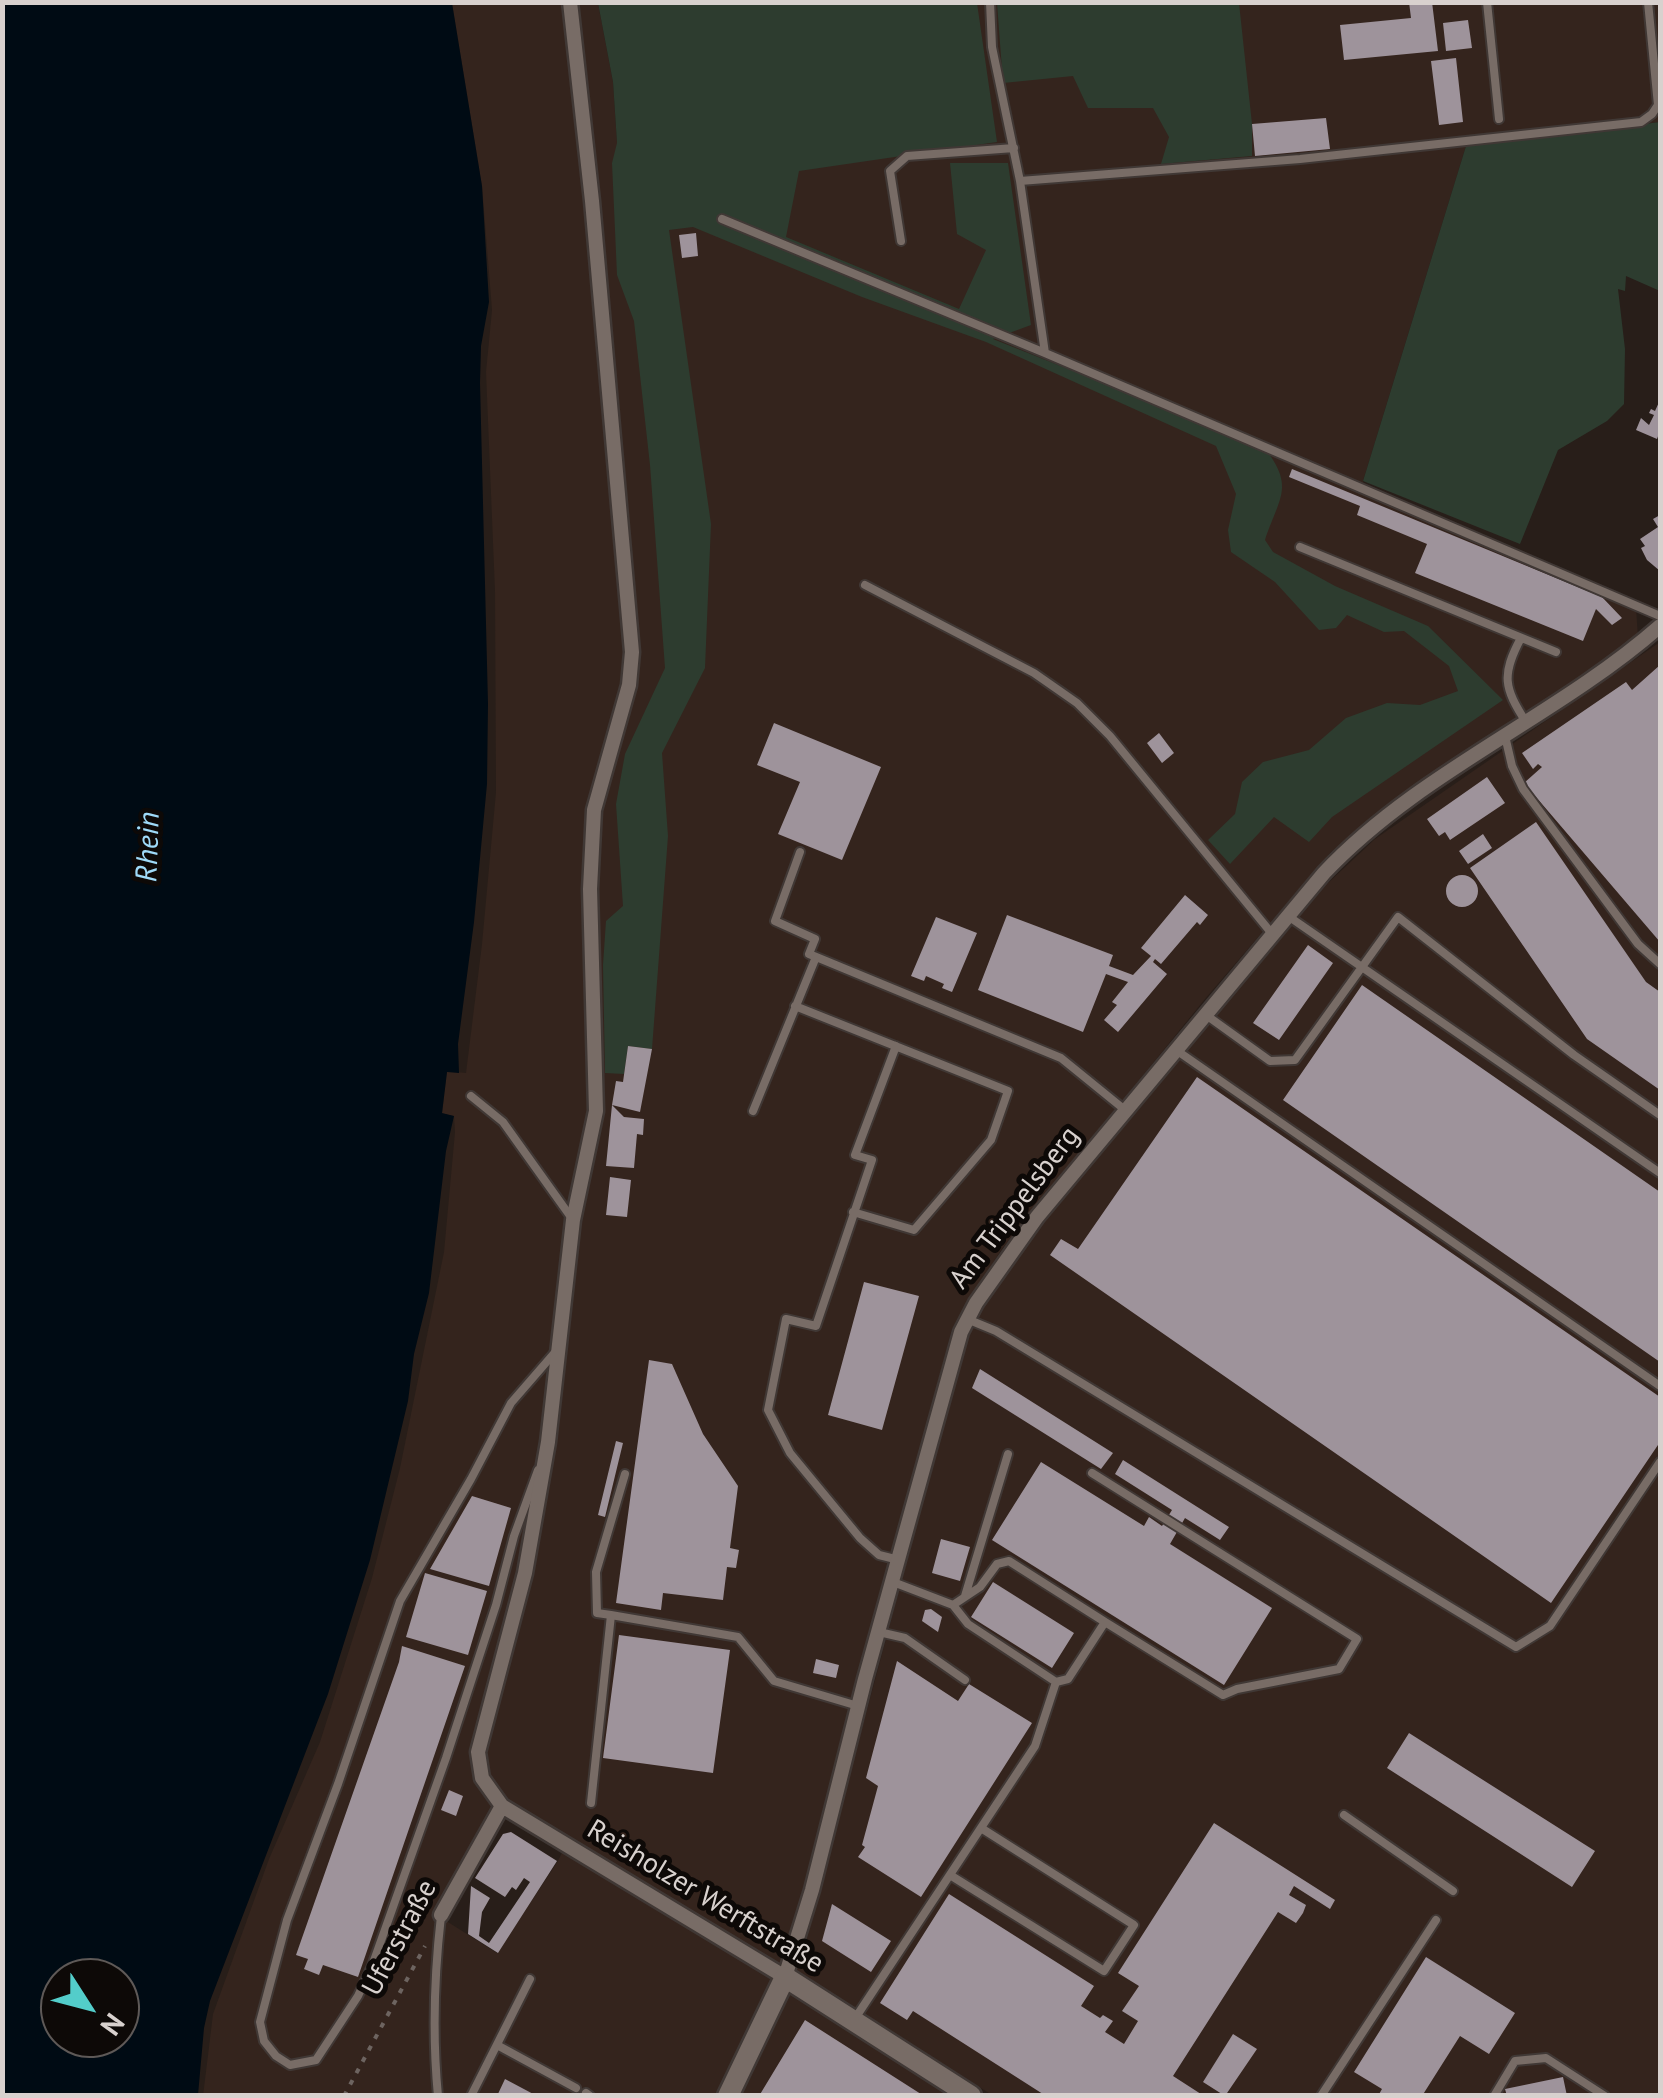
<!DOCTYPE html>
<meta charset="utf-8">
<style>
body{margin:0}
#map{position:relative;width:1663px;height:2098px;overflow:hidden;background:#281e19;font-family:"PT Sans",sans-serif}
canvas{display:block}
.frame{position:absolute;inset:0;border:5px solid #d8d1ce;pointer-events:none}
.north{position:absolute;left:40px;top:1958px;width:100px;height:100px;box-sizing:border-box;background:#0d0907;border:2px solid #5e5957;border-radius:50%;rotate:126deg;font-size:28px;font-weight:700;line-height:40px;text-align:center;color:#d8d1ce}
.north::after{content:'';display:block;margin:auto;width:35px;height:45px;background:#53cdca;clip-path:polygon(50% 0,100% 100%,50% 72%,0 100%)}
</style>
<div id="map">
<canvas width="1663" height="2098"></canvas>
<div class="frame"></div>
<div class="north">N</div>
</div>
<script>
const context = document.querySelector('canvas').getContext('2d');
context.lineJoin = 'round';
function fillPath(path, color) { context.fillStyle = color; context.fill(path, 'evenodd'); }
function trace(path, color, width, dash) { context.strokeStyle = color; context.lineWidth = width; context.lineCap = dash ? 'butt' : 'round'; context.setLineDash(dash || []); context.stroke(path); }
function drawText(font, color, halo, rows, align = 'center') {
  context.font = font + ' "PT Sans",sans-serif'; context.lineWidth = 10; context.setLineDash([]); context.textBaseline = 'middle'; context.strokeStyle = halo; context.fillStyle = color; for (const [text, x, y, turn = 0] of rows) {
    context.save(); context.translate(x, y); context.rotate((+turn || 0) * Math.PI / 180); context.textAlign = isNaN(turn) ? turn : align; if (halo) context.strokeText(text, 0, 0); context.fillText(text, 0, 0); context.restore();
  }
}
const built = new Path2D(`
 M452 3H598L613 82 617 142 648 3H1660V122L1466 146 1363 481 1364 486 1636 608 1638 637 1370 819 1331 852 1205 999 1001 1250 952 1329 779 1980 718 2095 203 2096 213 2014 269 1859 320 1742 372 1578 400 1468 444 1252 455 1132 454 1116 442 1114 447 1071 466 1073 482 944 496 792 495 591 486 372 492 310 482 186ZM498 1812 567 1842 558 1861 497 1953 440 1917Z
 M1660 642V2095H992L797 1971 968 1333 989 1297 1048 1214 1327 884 1375 839Z
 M790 1991 955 2096H736Z`);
const green = new Path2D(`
 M598 3H977L997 142 799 171 786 237 959 309 986 250 957 234 950 163H1008L1031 325 993 339 1264 447C1295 487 1280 496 1265 540L1273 552 1335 586 1428 626 1503 700 1332 817 1309 842 1274 817 1230 864 1208 840 1235 814 1242 782 1263 762 1309 750 1346 718 1387 703 1420 705 1458 691 1449 666 1404 631 1384 632 1347 615 1336 628 1319 630 1275 582 1231 552 1228 530 1236 494 1216 446 986 342 862 297 693 227 669 230 711 524 705 668 662 753 668 836 652 1049 628 1046 624 1074 605 1073 603 965 606 921 623 906 616 804 625 754 665 668 650 465 634 321 617 275 612 163 617 143 613 82Z
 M997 3H1239L1252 124V156L1161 164 1169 137 1153 108H1088L1073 76 1003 83Z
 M1660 122V291L1626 276 1625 291 1618 289 1625 349 1624 404 1607 421 1558 450 1520 544 1363 481 1466 146Z`);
const water = new Path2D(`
 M3 2 452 3 482 186 489 302 481 346 480 383 488 704 487 784 474 922 458 1044 459 1073 447 1072 442 1113 454 1116 446 1151 429 1293 414 1354 408 1401 370 1560 328 1694 210 2001 204 2028 198 2095H3ZM60 1978H120V2038H60Z`);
const building = new Path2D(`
 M1409 2H1432L1438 51 1344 60 1340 25 1411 18Z
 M1468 20 1472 48 1446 51 1443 23Z
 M1456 58 1463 122 1439 125 1431 61Z
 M1326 118 1330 149 1255 156 1252 124Z
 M696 233 698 256 682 258 679 235Z
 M1660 400V431L1657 439 1636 430 1641 418 1649 425 1654 415 1649 413 1651 409 1655 411Z
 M1292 469 1602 597 1622 618 1612 625 1596 609 1583 641 1415 573 1427 544 1357 515 1360 506 1289 477Z
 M1660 515V571L1647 560 1641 548 1645 546 1640 539 1658 527 1653 519Z
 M1660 665V942L1524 783 1542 767 1538 764 1533 769 1522 753 1626 682 1632 690Z
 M774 723 881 767 842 860 778 834 800 782 757 765Z
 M1159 733 1174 753 1162 763 1147 743Z
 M1487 777 1505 803 1450 840 1445 832 1439 836 1427 819Z
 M1536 822 1646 982 1660 992V1090L1587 1039 1470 868Z
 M1483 834 1492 848 1468 864 1459 851Z
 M1446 891a16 16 0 1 1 32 0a16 16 0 1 1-32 0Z
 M1185 895 1208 915 1200 925 1197 922 1161 964 1155 959 1153 962 1167 974 1118 1032 1104 1020 1117 1005 1112 1002 1128 982 1106 974 1083 1032 978 990 1007 915 1113 955 1109 966 1133 975 1151 956 1141 948Z
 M936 917 977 933 952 992 942 988 944 984 926 976 924 981 911 976Z
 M1308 945 1333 963 1279 1040 1253 1023Z
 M1362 985 1660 1192V1362L1283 1100Z
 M628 1046 652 1049 640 1112 612 1105 624 1117 644 1119 643 1135 637 1134 634 1168 606 1166 612 1105 616 1081 623 1082Z
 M1197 1077 1660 1397V1442L1551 1603 1050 1255 1061 1239 1078 1249Z
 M610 1177 631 1180 627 1217 606 1215Z
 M864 1282 919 1296 882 1430 828 1415Z
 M649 1360 672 1364 703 1434 738 1486 730 1548 739 1550 736 1568 727 1567 723 1600 663 1593 661 1610 616 1603Z
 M980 1369 1113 1453 1101 1469 972 1388Z
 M616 1441 623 1443 605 1517 598 1515Z
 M1123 1460 1229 1527 1220 1540 1185 1518 1170 1544 1272 1608 1224 1685 992 1540 1041 1462 1144 1526 1149 1517 1162 1526 1172 1510 1115 1474Z
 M472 1496 511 1508 489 1586 430 1569Z
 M941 1539 970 1547 960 1581 932 1573Z
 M425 1573 487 1591 468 1655 406 1637Z
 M993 1582 1074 1633 1052 1668 971 1617Z
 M931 1609 942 1617 938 1632 922 1621 925 1610Z
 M619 1635 730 1650 713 1773 603 1758Z
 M402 1646 465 1666 358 1977 323 1965 319 1975 304 1969 308 1959 296 1955 399 1662Z
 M816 1659 839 1665 836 1678 813 1673Z
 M897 1661 958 1701 969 1684 1032 1723 921 1897 858 1857 865 1847 862 1845 878 1786 866 1778Z
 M1409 1733 1595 1851 1572 1887 1387 1768Z
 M449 1790 463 1796 456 1816 441 1810Z
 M1214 1823 1335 1900 1330 1909 1294 1886 1289 1895 1306 1905 1303 1913 1296 1923 1278 1912 1173 2076 1204 2096H1046L913 2011 907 2020 880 2003 949 1894 1094 1986 1081 2006 1100 2018 1103 2015 1113 2021 1105 2032 1124 2044 1138 2021 1122 2011 1139 1986 1118 1973Z
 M511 1832 557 1861 498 1953 468 1934 471 1886 490 1898 482 1912 479 1936 489 1943 530 1882 524 1878 516 1890 512 1887 505 1897 475 1878 503 1834Z
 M832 1904 891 1941 871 1972 822 1941Z
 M1426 1957 1515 2013 1489 2054 1460 2036 1422 2096H1378L1382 2089 1354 2072Z
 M805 2020 924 2096H759Z
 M1233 2034 1257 2049 1225 2096 1203 2082Z
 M1563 2077 1567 2096H1507L1505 2089Z
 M505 2079 537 2096H497Z`);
const path = new Path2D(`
 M344 2096 425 1946`);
const lane = new Path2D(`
 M990 2 992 47 1020 181 1045 353 1660 616
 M1487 2 1499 119
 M1020 181 1300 159 1641 122 1652 114 1658 105 1648 2
 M722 219 1045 353
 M901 241 890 171 907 156 1014 148
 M1300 547 1556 652
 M865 585 1034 673 1077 703 1110 736 1273 935
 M1521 638C1501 675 1504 688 1526 722
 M1505 736 1512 766 1523 789 1638 944 1660 964
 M800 852 775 921 815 939 809 954 1061 1058 1125 1110
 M1288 916 1660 1173
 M795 1006 1008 1091 991 1140 914 1230 853 1212
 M1206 1015 1270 1061 1295 1060 1398 917 1574 1055 1660 1115
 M896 1046 855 1155 872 1160 816 1326 786 1319 768 1410 790 1453 860 1538 879 1555 899 1560
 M1176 1050 1660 1386
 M471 1096 503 1122 573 1220
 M753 1111 816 957
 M967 1319 996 1331 1516 1647 1550 1626 1660 1462
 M538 1470 514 1536 496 1605 446 1758 372 1966 358 1996 316 2060 290 2065 276 2056 264 2041 260 2022 287 1920 338 1784 400 1601 471 1479 511 1403 557 1350
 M1092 1473 1357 1639 1339 1669 1237 1689 1223 1695 1105 1622
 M893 1582 953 1605 968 1624 1056 1682 1068 1679 1105 1622 1009 1561 997 1564 980 1587 953 1605
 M965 1596 1008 1454
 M611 1615 597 1613 596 1572 625 1474
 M879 1632 905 1638 965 1680
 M591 1803 611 1615 738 1637 774 1681 858 1706
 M1344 1815 1453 1891
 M950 1875 1104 1971 1134 1925 981 1828
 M854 2020 1035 1746 1056 1682
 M497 2045 576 2088
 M586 2093 590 2096
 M438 2096C432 2034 434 1977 441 1916
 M471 2096 530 1979
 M1321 2096 1436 1920
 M1494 2096 1515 2061 1546 2058 1605 2096`);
const street = new Path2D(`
 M570 2 592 201 632 652 629 685 594 810 590 889 596 1111 573 1220 548 1442 525 1573 478 1752 482 1778 502 1806 785 1977 812 1890 865 1679 961 1332 976 1303 1037 1217 1324 873C1420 771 1555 718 1660 626
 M441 1915 502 1806`);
const secondary = new Path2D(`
 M728 2096 785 1977 971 2096`);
const streetNames = [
 ["Am Trippelsberg",1015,1208,-53],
 ["Reisholzer Werftstraße",705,1897,31],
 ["Uferstraße",400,1938,-62]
];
const waterNames = [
 ["Rhein",149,847,-88]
];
fillPath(built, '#34241d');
fillPath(green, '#2d3c2f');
fillPath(water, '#000b14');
fillPath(building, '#9e939b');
trace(lane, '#403835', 12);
trace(street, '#403835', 19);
trace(secondary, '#403835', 25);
trace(path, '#6d6460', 4, [5, 8]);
trace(lane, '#786c66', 8);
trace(street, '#786c66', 14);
trace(secondary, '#786c66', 20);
drawText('28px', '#d8d1ce', '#0d0907', streetNames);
drawText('italic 30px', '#9fdaf8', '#0d0907', waterNames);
</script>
